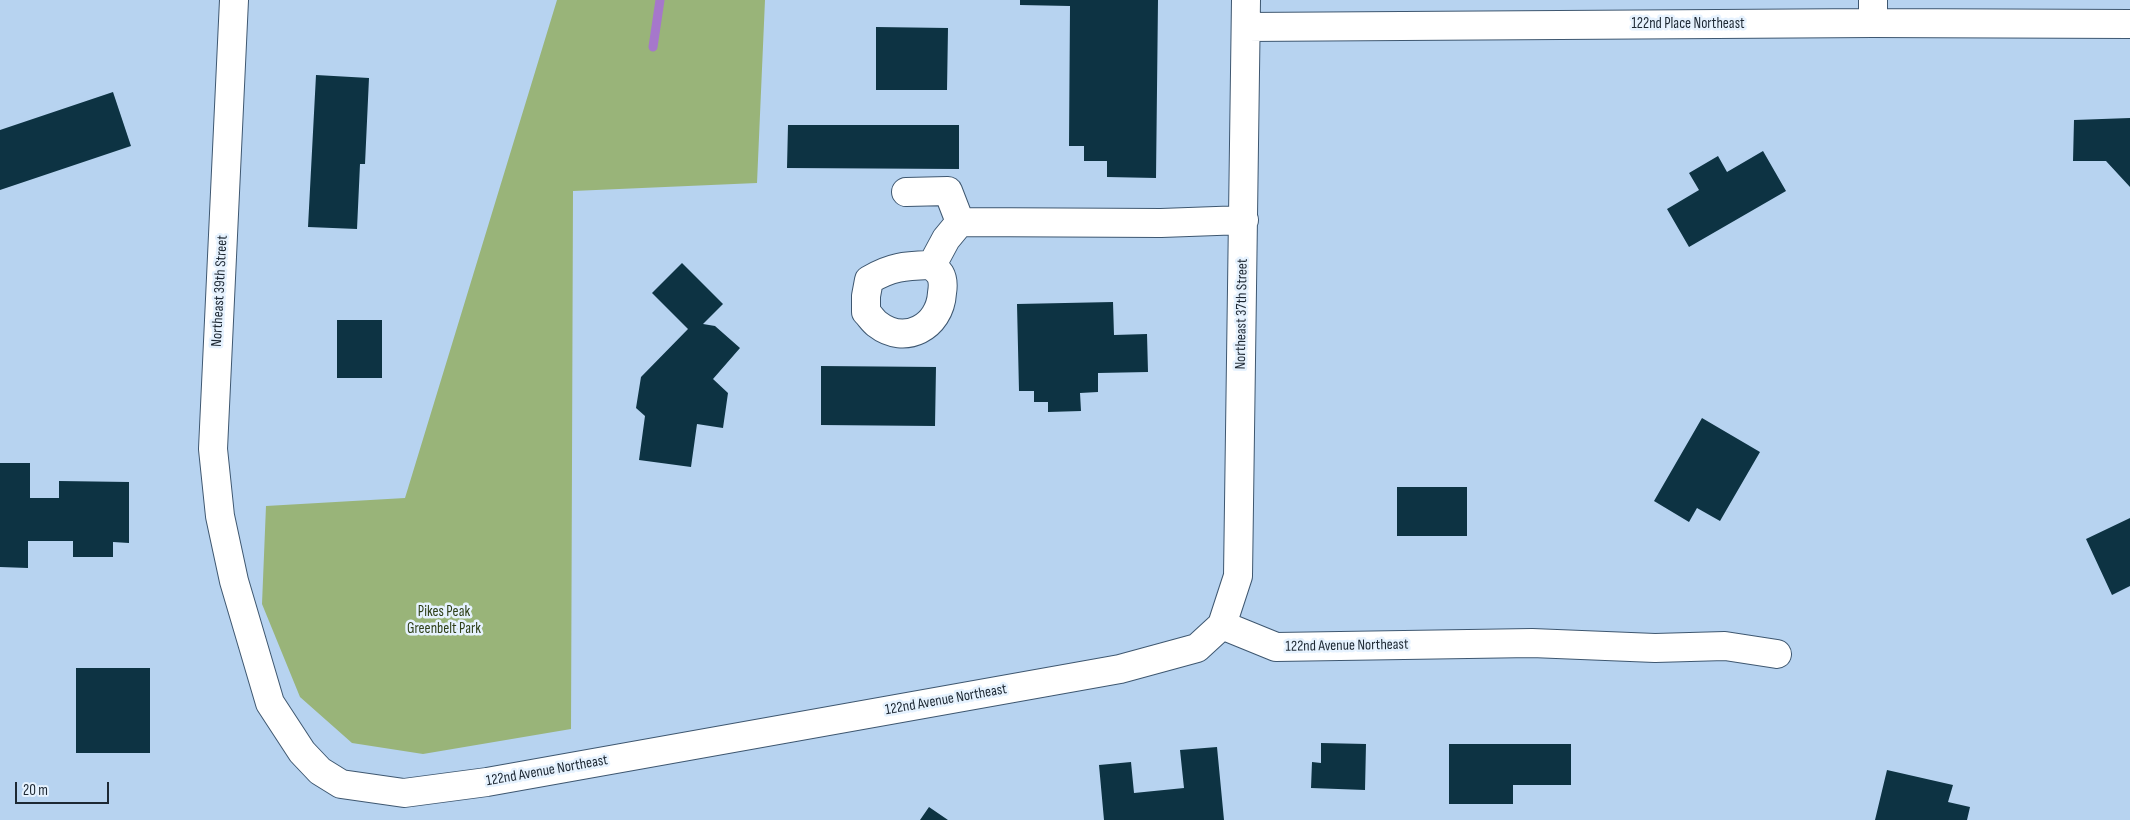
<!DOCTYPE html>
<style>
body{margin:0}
#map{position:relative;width:2130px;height:820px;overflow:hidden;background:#b7d3f0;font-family:"Sofia Sans Condensed",sans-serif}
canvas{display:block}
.scale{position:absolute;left:15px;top:782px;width:94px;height:22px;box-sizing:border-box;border:2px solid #1d2833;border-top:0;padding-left:6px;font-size:15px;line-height:18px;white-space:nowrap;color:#1d2833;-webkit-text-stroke:4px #e6f2fe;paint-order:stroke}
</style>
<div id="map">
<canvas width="2130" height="820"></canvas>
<div class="scale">20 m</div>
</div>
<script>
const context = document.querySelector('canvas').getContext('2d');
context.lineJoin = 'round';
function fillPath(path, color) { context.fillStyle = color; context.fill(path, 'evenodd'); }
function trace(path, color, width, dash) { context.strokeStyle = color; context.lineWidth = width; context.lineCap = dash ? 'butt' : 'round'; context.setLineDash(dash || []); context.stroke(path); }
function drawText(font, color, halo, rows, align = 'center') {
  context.font = font + ' "Sofia Sans Condensed",sans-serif'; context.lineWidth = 5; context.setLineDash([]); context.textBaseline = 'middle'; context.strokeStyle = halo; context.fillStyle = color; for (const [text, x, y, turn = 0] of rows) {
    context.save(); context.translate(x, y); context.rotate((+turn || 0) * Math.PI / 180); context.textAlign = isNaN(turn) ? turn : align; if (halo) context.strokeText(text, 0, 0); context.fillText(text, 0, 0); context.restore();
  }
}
const green = new Path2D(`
 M557 0H765L757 183 573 191 571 729 423 754 352 743 300 697 262 604 266 506 405 498Z`);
const stream = new Path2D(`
 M653 47 660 0`);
const building = new Path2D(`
 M1020 0H1158L1156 178 1107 177V161H1084V146H1069L1070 6 1020 5Z
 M876 27 948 28 947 90H876Z
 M316 75 369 78 365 164H360L357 229 308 227Z
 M113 92 131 146 0 190V130Z
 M2130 118V187L2106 161H2073L2074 120Z
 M788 125H959V169L787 168Z
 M1763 151 1786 191 1689 247 1667 209 1699 190 1689 173 1718 156 1727 172Z
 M682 263 723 304 703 324 715 326 740 348 713 379 728 393 723 428 697 424 691 467 639 460 645 416 636 408 641 377 688 329 652 293Z
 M1113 302 1114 335 1147 334 1148 372 1098 373V392L1080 393 1081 411 1048 412V402H1034V391H1019L1017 304Z
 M337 320H382V378H337Z
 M821 366 936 367 935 426 821 425Z
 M1702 418 1760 452 1720 521 1697 508 1689 522 1654 501Z
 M0 463H30V498H59V481L129 482V543L113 542V557H73V541H28V568L0 567Z
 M1397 487H1467V536H1397Z
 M2130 518V586L2112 595 2086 539Z
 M76 668H150V753H76Z
 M1321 743 1366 744 1365 790 1311 788 1312 762 1321 763Z
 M1449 744H1571V785H1513V804H1449Z
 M1217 747 1224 820H1104L1099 765 1131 762 1134 793 1184 788 1180 750Z
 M1887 770 1953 785 1948 802 1970 807 1967 820H1875Z
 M929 807 948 820H920Z`);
const minor = new Path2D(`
 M234 0 213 449 220 516 234 581 270 703 302 752 320 771 341 784 404 793 487 782 1120 669 1197 648 1222 625
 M1873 23V0
 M1246 27 1873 23 2130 24
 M906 192 948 191 960 222
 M932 265 946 239 960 222 1161 223 1244 220
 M932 265C934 268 938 271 940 274 943 279 943 287 942 293 940 327 905 346 877 324 873 321 870 316 866 312V296L869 280C892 266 906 266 932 265Z
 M1222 625 1238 576 1246 0
 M1222 625 1276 647 1532 643 1655 648 1725 646 1777 654`);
const streetNames = [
 ["122nd Place Northeast",1688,24],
 ["Northeast 39th Street",220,291,-87],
 ["Northeast 37th Street",1242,314,-89],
 ["122nd Avenue Northeast",1347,646,-1],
 ["122nd Avenue Northeast",946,700,-10],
 ["122nd Avenue Northeast",547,771,-10]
];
const parkNames = [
 ["Pikes Peak",444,612],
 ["Greenbelt Park",444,629]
];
fillPath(green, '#99b479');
trace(stream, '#a677cb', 9);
fillPath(building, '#0d3343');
trace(minor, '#3e5770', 30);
trace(minor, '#fff', 28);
drawText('15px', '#1d2833', '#e6f2fe', streetNames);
drawText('15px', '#2e3f18', '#e6f2fe', parkNames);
</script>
